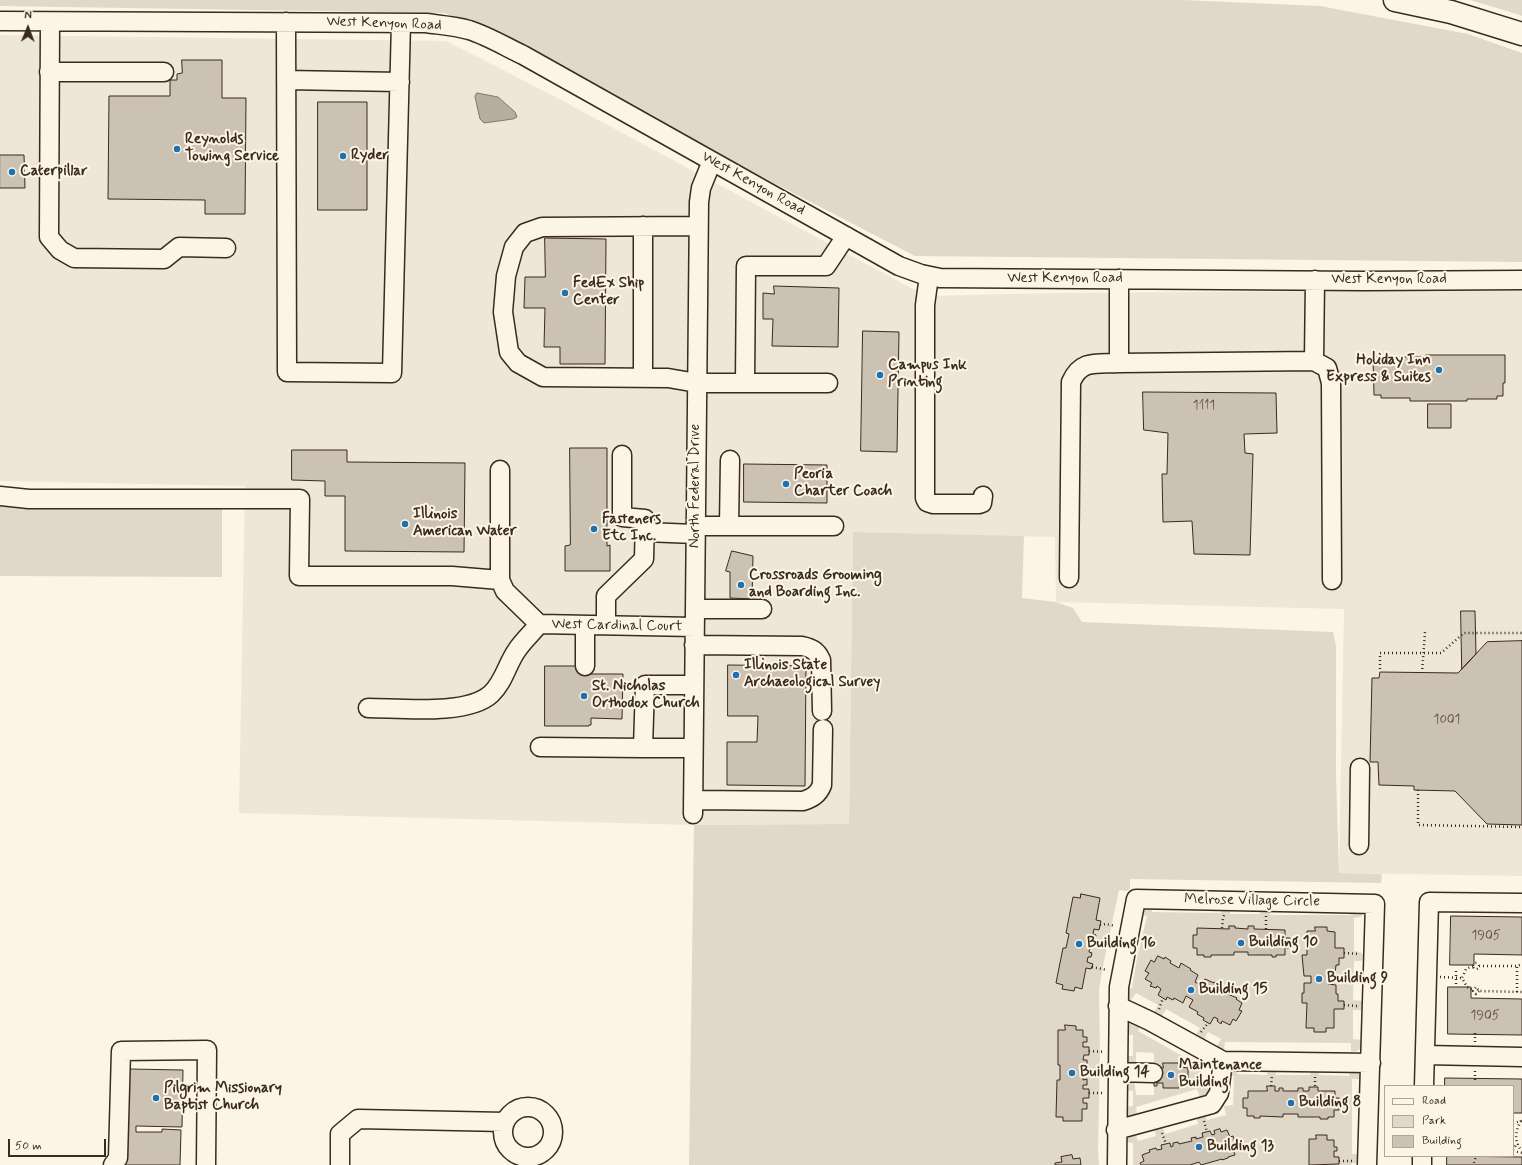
<!DOCTYPE html>
<style>
body{margin:0}
#map{position:relative;width:1522px;height:1165px;overflow:hidden;background:#fcf5e5;font-family:Mynerve,sans-serif}
canvas{display:block}
.legend{position:absolute;left:1384px;top:1085px;width:130px;height:72px;box-sizing:border-box;background:#fcf5e5;border:1px solid #afa495;margin:0;padding:5px 7px;list-style:none;font-size:12px;color:#3b2a1e}
.legend li{display:flex;align-items:center;gap:8px;height:20px}
.legend b{width:20px;border:1px solid #afa495}
.north{position:absolute;left:8px;top:8px;width:40px;height:40px;-webkit-text-stroke:3px #fcf5e5;paint-order:stroke;rotate:1deg;font-size:11px;font-weight:700;line-height:16px;text-align:center;color:#3b2a1e}
.north::after{content:'';display:block;margin:auto;width:14px;height:18px;background:#3b2a1e;clip-path:polygon(50% 0,100% 100%,50% 72%,0 100%)}
.scale{position:absolute;left:8px;top:1139px;width:98px;height:18px;box-sizing:border-box;border:2px solid #3b2a1e;border-top:0;padding-left:5px;font-size:12px;line-height:14px;white-space:nowrap;color:#3b2a1e;-webkit-text-stroke:3px #fcf5e5;paint-order:stroke}
</style>
<div id="map">
<canvas width="1522" height="1165"></canvas>
<ul class="legend">
<li><b style="height:5px;background:#fcf5e5"></b>Road</li>
<li><b style="height:11px;background:#e0d8c8"></b>Park</li>
<li><b style="height:11px;background:#ccc2b3"></b>Building</li>
</ul>
<div class="north">N</div>
<div class="scale">50 m</div>
</div>
<script>
const context = document.querySelector('canvas').getContext('2d');
context.lineJoin = 'round';
function fillPath(path, color) { context.fillStyle = color; context.fill(path, 'evenodd'); }
function trace(path, color, width, dash) { context.strokeStyle = color; context.lineWidth = width; context.lineCap = dash ? 'butt' : 'round'; context.setLineDash(dash || []); context.stroke(path); }
function drawText(font, color, halo, rows, align = 'center') {
  context.font = font + ' Mynerve,sans-serif'; context.lineWidth = 4; context.setLineDash([]); context.textBaseline = 'middle'; context.strokeStyle = halo; context.fillStyle = color; for (const [text, x, y, turn = 0] of rows) {
    context.save(); context.translate(x, y); context.rotate((+turn || 0) * Math.PI / 180); context.textAlign = isNaN(turn) ? turn : align; if (halo) context.strokeText(text, 0, 0); context.fillText(text, 0, 0); context.restore();
  }
}
const built = new Path2D(`
 M0 35 446 41 548 93 926 296 1055 293 1522 290V876L1339 873 1344 609 1056 602 1055 537 853 532 849 824 694 825 239 813 245 486 0 481Z`);
const green = new Path2D(`
 M0 0H1183L1320 6 1468 34 1522 53V262L915 256 445 13 0 6Z
 M1470 0H1522V16L1520 15Z
 M0 501 222 506V577L0 576Z
 M853 532 1024 536 1022 598 1056 602 1073 608 1082 622 1333 632 1336 646V775L1339 873 1382 874 1381 883 1130 879V888L1127 891 1119 890 1103 966 1099 989 1100 1055 1098 1148 1099 1165H689L694 825 849 824Z
 M1152 905V912L1221 913V907L1230 905V914H1260L1261 907 1270 908V915H1350V909L1363 913 1361 917 1354 918V951L1360 952 1364 955V958L1361 961H1354L1353 1000 1362 1001 1363 1005 1361 1010H1353V1039L1361 1040 1363 1042C1362 1048 1357 1054 1351 1051V1043L1225 1042 1224 1049 1220 1050 1217 1046 1221 1039 1208 1032 1204 1040 1199 1039 1196 1034 1200 1028 1166 1009 1162 1016 1155 1014 1154 1012 1158 1005 1136 993 1131 1000H1129L1126 998 1128 988H1132L1137 958 1147 916 1139 914 1140 907Z
 M1132 1021 1140 1026 1138 1031 1198 1065 1202 1058 1209 1063 1207 1067H1201V1087L1208 1088 1210 1090 1209 1094 1204 1098H1200L1197 1089 1136 1107 1137 1116 1133 1118C1126 1115 1125 1114 1125 1107L1133 1106V1091L1126 1090V1083L1130 1080H1134L1136 1095H1154V1053L1136 1052V1065L1131 1067 1125 1062 1126 1056H1133V1035H1127V1025Z
 M1237 1067V1074L1267 1075V1067H1276V1075H1310V1067H1319V1075L1349 1076V1069H1358L1362 1076 1360 1079H1352V1154H1359L1358 1163H1352L1351 1165H1133V1143L1125 1142V1137L1128 1135 1135 1133 1138 1141 1156 1136 1154 1128 1162 1125 1165 1134 1198 1124 1196 1115 1204 1113 1207 1120 1226 1115 1224 1106 1233 1105 1234 1076 1228 1075 1225 1071Z`);
const water = new Path2D(`
 M477 93 498 97 515 112 517 117 513 119 484 123 480 119 475 97Z`);
const building = new Path2D(`
 M182 60H222V98H246L245 214H205V200L108 199 109 96H170V80H177V74L182 73Z
 M318 102H367V210H318Z
 M0 155H24L25 188H0Z
 M545 238 606 239 605 364H560V347H544L545 308H524L525 277H545Z
 M774 286 839 288 838 347 772 346 773 319H763V293L774 294Z
 M863 331 899 332 897 452 861 451Z
 M1426 355H1505V383H1503V396H1497V399H1467V401H1410V398H1381V395H1374L1373 357H1426Z
 M1143 392 1276 393 1277 433 1244 434 1245 453 1253 454 1250 555 1194 554 1192 521 1163 522 1162 474H1167L1168 433 1144 430Z
 M1428 404H1451V428H1428Z
 M570 448H607V546L610 545V571H565V546L570 545Z
 M292 450H347V462L465 463 464 552 345 551V496H325V481L292 480Z
 M744 464 827 465V503L744 502Z
 M732 551 753 556 752 599 730 598V572L726 571Z
 M1461 611H1475L1476 654 1462 669Z
 M1522 641V825L1487 824 1455 791 1414 790V786L1379 785 1378 762H1370L1372 678H1379L1380 672 1458 673 1487 642Z
 M728 665 806 666 805 786 727 785V742H757L758 716H728Z
 M545 666H588L590 668V674H623L622 719 591 718V725H589V726H545Z
 M1081 894 1100 898 1096 920 1101 921 1099 930 1094 929 1093 934 1096 935 1095 939H1092L1089 952 1092 953 1091 957H1088L1087 962 1093 964 1091 969 1086 968 1082 989 1075 987 1074 991 1062 989 1063 985 1056 983 1063 948H1066L1069 934 1066 933 1073 897 1080 898Z
 M1451 916 1522 917V955L1474 954V965H1450Z
 M1229 926H1235V928L1248 929V926H1254V929L1285 930V938H1290L1289 948H1285V955H1276V957H1272V955H1248V952H1234V955H1211V957H1204V955H1197V948H1193V935H1197V928L1229 929Z
 M1315 927H1327V931L1335 932V948H1344V958H1339V965H1336L1335 975H1328V984L1336 985V994H1338V1001H1344V1009H1334V1028H1326V1032H1314V1028H1306L1307 1003H1302V993H1304V983H1311V976H1304L1302 955H1307V931H1315Z
 M1158 956 1164 959 1165 957 1171 961 1170 963 1179 968 1181 963 1191 969 1190 970 1198 975 1195 982 1201 985 1205 979 1214 983V982L1224 987 1221 991 1237 998 1236 999 1242 1003 1239 1010 1242 1011 1236 1021 1233 1019 1230 1025 1222 1021 1221 1024 1217 1021 1218 1019 1214 1017 1210 1024 1203 1020 1204 1018 1197 1014 1198 1012 1189 1007 1193 1000 1186 996 1183 1003 1174 998 1173 1000 1167 997 1166 1000 1158 995 1161 989 1157 986 1156 988 1150 986 1152 983 1145 979 1149 973 1145 971 1151 960 1154 962Z
 M1448 987H1471V998L1522 999V1035L1448 1034Z
 M1065 1025 1076 1026V1030H1083V1037H1087V1042H1083V1047H1089V1055H1084L1083 1060H1087V1066H1083V1080L1087 1079V1085H1083V1089H1089V1098H1083V1103H1087V1109H1082V1121H1063V1117H1056L1057 1080H1060V1065H1058V1030H1065Z
 M1163 1063H1178L1179 1067 1188 1068V1084L1179 1083V1088H1163V1083H1157V1086H1154V1068H1163Z
 M129 1069 183 1070 182 1127 136 1126V1132H162V1129L181 1130 180 1165H123L124 1142H128Z
 M1445 1078 1522 1079V1113H1513V1086H1445Z
 M1267 1086H1275V1091H1279V1088H1283V1091H1298V1088H1303V1091H1309V1087H1318V1091H1335V1098H1339V1110H1334V1117H1328V1119H1320V1117H1298V1114H1283V1117L1260 1116V1118H1254V1116H1247V1108H1243V1098H1248V1091H1267Z
 M1220 1129 1221 1132 1227 1130 1230 1137 1233 1136 1237 1147 1233 1148 1235 1155 1228 1157V1158L1222 1160V1159L1201 1165 1199 1162 1190 1165H1141L1140 1163 1144 1161 1142 1155 1150 1152 1149 1150 1156 1148 1157 1150 1162 1149 1161 1145 1170 1143 1171 1147 1173 1146V1143L1178 1142 1179 1144 1192 1141 1191 1138 1196 1137V1139L1203 1137 1202 1133 1210 1131 1212 1135 1215 1134 1214 1131Z
 M1316 1135H1327V1140H1334V1147H1337V1151H1334V1157H1339V1164L1309 1165V1139H1316Z
 M1072 1155 1073 1159 1080 1158 1081 1165H1055V1163L1062 1162 1061 1157Z
 M1447 1156 1522 1157V1165H1447Z`);
const path = new Path2D(`
 M1380 669V653H1441L1464 633H1522
 M1422 673 1425 632
 M1418 790V825L1522 827
 M1100 925 1106 924 1115 926
 M1222 928 1223 918 1224 915
 M1266 929V915
 M1344 953 1360 954
 M1473 966a3 3 0 1 1 6 0a3 3 0 1 1-6 0Z
 M1473 966 1466 969 1462 978 1467 987 1473 990
 M1479 966H1517L1522 964
 M1092 967 1107 970
 M1456 971V987
 M1440 977 1462 978
 M1479 991 1476 994 1473 991 1476 987 1479 991 1522 992
 M1517 992V966
 M1344 1005 1357 1006
 M1159 1009 1163 998
 M1201 1032 1208 1023
 M1475 1042V1033
 M1089 1051 1104 1052
 M1475 1071V1080
 M1315 1077V1087
 M1271 1086 1272 1076
 M1089 1093H1104
 M1204 1121 1207 1132
 M1521 1121C1515 1131 1514 1142 1522 1151
 M1513 1123 1522 1121
 M1162 1133 1166 1144
 M1513 1150 1517 1143
 M1513 1151 1522 1153
 M1339 1161H1353
 M1474 1163 1476 1156`);
const minor = new Path2D(`
 M0 21 426 23C440 25 455 26 469 30 488 36 506 47 523 55L899 266 921 274 940 278 1365 281 1522 280
 M50 22 49 237 60 250 74 258 164 259 179 247 226 248
 M286 22 287 372 392 373 401 23
 M49 72H164
 M286 80 400 82
 M643 226V377
 M698 226 542 227 525 233 514 247 506 276 503 312 509 352 518 363 543 377 668 378 697 383H828
 M929 276 925 305V498L927 502 933 504H979L982 503 983 496
 M1315 280 1314 361 1327 368 1331 383 1332 580
 M1119 363V279
 M745 383 746 266H826L846 236
 M500 470V580L505 591 539 624
 M0 496 29 499H300L299 576H452L500 580
 M696 526H834
 M729 526 730 460
 M645 532 695 534
 M1069 578 1071 382C1081 359 1097 364 1119 363L1314 361
 M695 609H762
 M539 624 694 627
 M606 625V596L644 559 645 519 622 517V455
 M694 645 802 646C812 648 817 651 821 660L822 711
 M585 666V625
 M368 708C399 708 467 716 491 694 504 682 507 664 517 650 523 641 532 633 539 624
 M540 747 643 748 645 685H694
 M643 748H693
 M693 800 803 801C812 798 818 795 822 785L823 729
 M693 814 699 202 701 188 712 161
 M1359 845 1360 768
 M1118 1006 1150 1021 1223 1061 1371 1063
 M1425 1055 1522 1057
 M1117 1072 1153 1073
 M1424 1086 1429 902 1522 903
 M503 1132a25 25 0 1 1 50 0a25 25 0 1 1-50 0Z
 M1116 1130 1212 1104 1219 1093 1223 1061
 M113 1165 118 1158 121 1051 207 1050 206 1165
 M340 1165V1134L358 1119 505 1122
 M1117 1165 1119 987 1136 899 1375 904 1367 1165
 M1422 1165V1156`);
const highway = new Path2D(`
 M1395 0 1451 12 1522 34`);
const markers = [
 [177,149,4,"#1f6fb2"],
 [343,156,4,"#1f6fb2"],
 [12,172,4,"#1f6fb2"],
 [565,293,4,"#1f6fb2"],
 [1439,370,4,"#1f6fb2"],
 [880,375,4,"#1f6fb2"],
 [786,484,4,"#1f6fb2"],
 [405,524,4,"#1f6fb2"],
 [594,529,4,"#1f6fb2"],
 [741,585,4,"#1f6fb2"],
 [736,675,4,"#1f6fb2"],
 [584,696,4,"#1f6fb2"],
 [1241,943,4,"#1f6fb2"],
 [1079,944,4,"#1f6fb2"],
 [1319,979,4,"#1f6fb2"],
 [1191,990,4,"#1f6fb2"],
 [1072,1073,4,"#1f6fb2"],
 [1171,1075,4,"#1f6fb2"],
 [156,1098,4,"#1f6fb2"],
 [1291,1103,4,"#1f6fb2"],
 [1199,1147,4,"#1f6fb2"]
];
const numberNames = [
 ["1111",1204,406],
 ["1001",1447,720],
 ["1905",1486,936],
 ["1905",1485,1016]
];
const streetNames = [
 ["West Kenyon Road",384,24,2],
 ["West Kenyon Road",753,184,29],
 ["West Kenyon Road",1065,279],
 ["West Kenyon Road",1389,280],
 ["North Federal Drive",696,486,-90],
 ["West Cardinal Court",617,626,1],
 ["Melrose Village Circle",1252,901,1]
];
const poiNames = [
 ["Reynolds",185,140],
 ["Towing Service",185,157],
 ["Ryder",351,156],
 ["Caterpillar",20,172],
 ["FedEx Ship",573,284],
 ["Center",573,301],
 ["Holiday Inn",1431,361,"right"],
 ["Express & Suites",1431,378,"right"],
 ["Campus Ink",888,366],
 ["Printing",888,383],
 ["Peoria",794,475],
 ["Charter Coach",794,492],
 ["Illinois",413,515],
 ["American Water",413,532],
 ["Fasteners",602,520],
 ["Etc Inc.",602,537],
 ["Crossroads Grooming",749,576],
 ["and Boarding Inc.",749,593],
 ["Illinois State",744,666],
 ["Archaeological Survey",744,683],
 ["St. Nicholas",592,687],
 ["Orthodox Church",592,704],
 ["Building 10",1249,943],
 ["Building 16",1087,944],
 ["Building 9",1327,979],
 ["Building 15",1199,990],
 ["Maintenance",1179,1066],
 ["Building",1179,1083],
 ["Building 14",1080,1073],
 ["Pilgrim Missionary",164,1089],
 ["Baptist Church",164,1106],
 ["Building 8",1299,1103],
 ["Building 13",1207,1147]
];
fillPath(built, '#eee6d6');
fillPath(green, '#e0d8c8');
fillPath(water, '#b7ad9e');
trace(water, '#85796b', 1);
fillPath(building, '#ccc2b3');
trace(building, '#3b2a1e', 1);
trace(minor, '#3b2a1e', 21);
trace(highway, '#3b2a1e', 25);
trace(path, '#3b2a1e', 2.5, [1, 3]);
trace(minor, '#fcf5e5', 18);
trace(highway, '#fcf5e5', 22);
for (const [x, y, r, color] of markers) { const dot = new Path2D(); dot.arc(x, y, r, 0, 2 * Math.PI); context.fillStyle = color; context.fill(dot); trace(dot, '#fcf5e5', 1.5); }
drawText('13px', '#5f5043', null, numberNames);
drawText('15px', '#3b2a1e', '#fcf5e5', streetNames);
drawText('bold 15px', '#3b2a1e', '#fcf5e5', poiNames, 'left');
</script>
